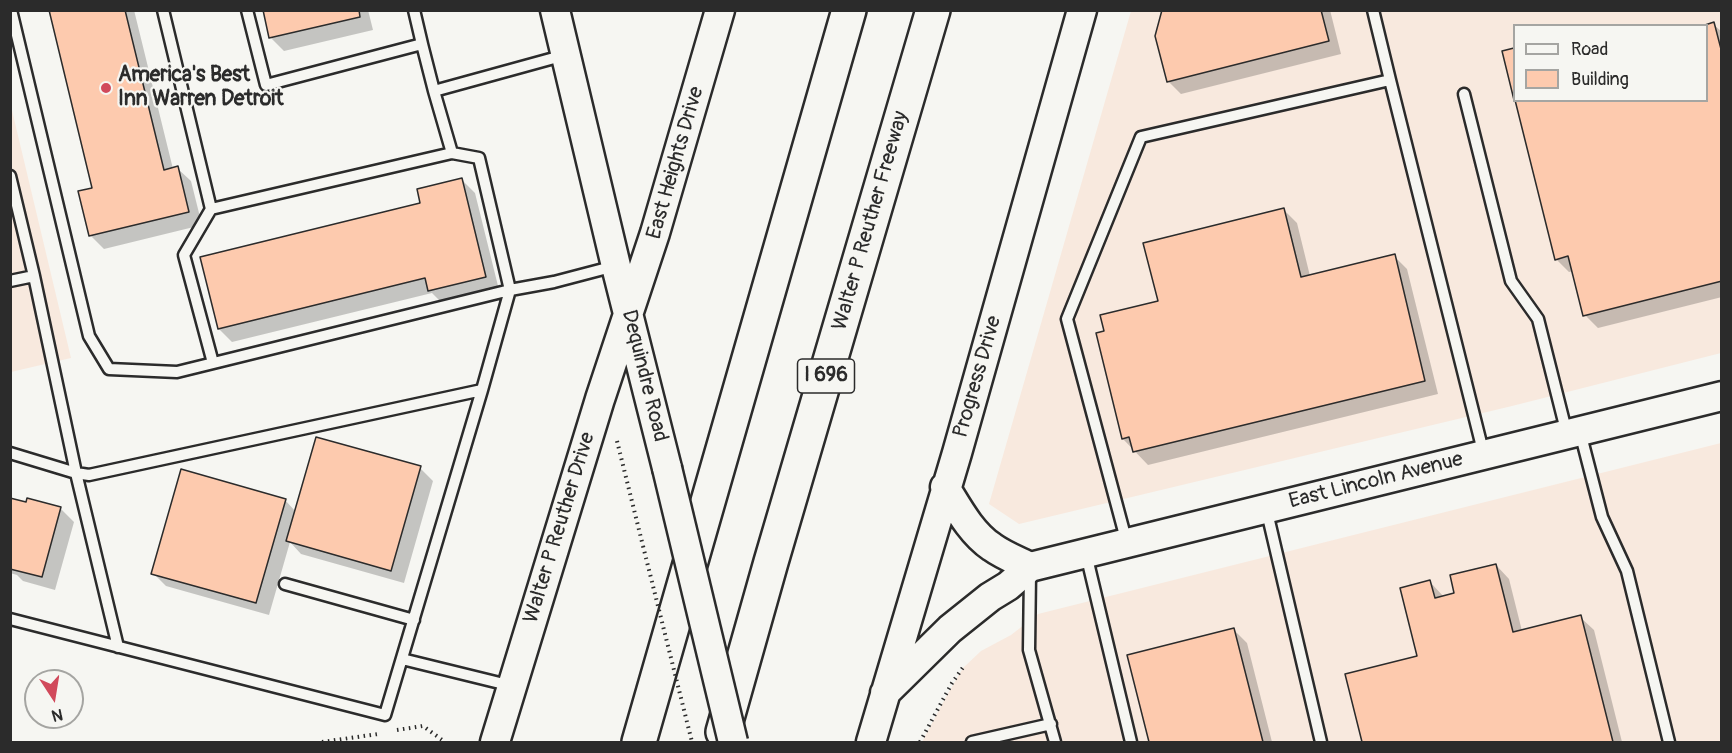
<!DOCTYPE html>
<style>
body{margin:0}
#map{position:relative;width:1732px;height:753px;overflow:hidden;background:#f6f6f2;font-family:Pangolin,sans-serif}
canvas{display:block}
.frame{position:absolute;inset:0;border:12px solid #2b2b2b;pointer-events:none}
.legend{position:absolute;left:1513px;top:24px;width:195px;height:78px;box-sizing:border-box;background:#f6f6f2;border:2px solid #a5a5a2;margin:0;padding:8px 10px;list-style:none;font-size:18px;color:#2b2b2b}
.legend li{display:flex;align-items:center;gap:12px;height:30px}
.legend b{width:30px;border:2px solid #a5a5a2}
.north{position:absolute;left:24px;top:669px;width:60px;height:60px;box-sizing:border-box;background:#f6f6f2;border:2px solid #a5a5a2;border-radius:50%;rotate:168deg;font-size:16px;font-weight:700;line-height:24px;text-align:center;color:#2b2b2b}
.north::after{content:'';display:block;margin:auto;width:21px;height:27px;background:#d1495b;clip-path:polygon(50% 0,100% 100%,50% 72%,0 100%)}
</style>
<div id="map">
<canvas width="1732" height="753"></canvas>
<div class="frame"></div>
<ul class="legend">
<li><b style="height:8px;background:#f6f6f2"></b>Road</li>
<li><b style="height:16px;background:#fdcaae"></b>Building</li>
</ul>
<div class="north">N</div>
</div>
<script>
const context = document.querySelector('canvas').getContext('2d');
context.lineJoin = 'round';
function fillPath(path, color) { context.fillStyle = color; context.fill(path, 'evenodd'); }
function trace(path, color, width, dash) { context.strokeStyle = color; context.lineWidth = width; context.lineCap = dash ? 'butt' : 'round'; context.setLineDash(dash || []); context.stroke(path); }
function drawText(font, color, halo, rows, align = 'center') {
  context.font = font + ' Pangolin,sans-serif'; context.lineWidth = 4.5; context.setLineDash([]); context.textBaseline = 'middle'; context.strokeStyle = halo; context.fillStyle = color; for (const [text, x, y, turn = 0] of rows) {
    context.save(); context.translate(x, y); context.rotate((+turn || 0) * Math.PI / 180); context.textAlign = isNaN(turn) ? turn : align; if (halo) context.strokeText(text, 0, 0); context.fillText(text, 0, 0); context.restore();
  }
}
const built = new Path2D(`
 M1131 11H1721V353L1512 406 1019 524 989 504ZM1514 26H1706V100H1514Z
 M10 102 71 358 11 372H10Z
 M1721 443V742H922L946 697 963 668 981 651 1011 635 1038 614Z`);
const shadow = new Path2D(`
 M50 10H134L173 169 177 168 191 181 202 225 104 249 91 236 94 189Z
 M264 10H368L373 30 284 51 271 38Z
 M1164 10H1330L1341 54 1181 94 1168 81Z
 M1713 24 1722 32V297L1598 328 1585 315 1574 271 1569 272 1556 259 1706 100Z
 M1514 49V94L1504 52Z
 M461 179 475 193 499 290 443 304 432 293 232 342 219 329Z
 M1284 210 1297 223 1310 276 1394 256 1407 269 1438 394 1148 465 1123 439 1160 302Z
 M420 468 433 481 404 583 301 554 290 542 269 615 166 586 153 573 285 500 296 512Z
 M10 500 27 504 28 500 61 509 74 522 55 590 23 581 17 575 10 573Z
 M1496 565 1509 579 1522 631 1580 617 1594 630 1622 742H1364L1347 675 1419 657 1430 582 1444 597 1456 594Z
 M1234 630 1247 643 1272 742H1151L1129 656Z`);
const building = new Path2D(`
 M49 10H125L164 170 178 166 189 212 89 236 78 191 92 188Z
 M263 10H359L360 17 269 38Z
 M1162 10H1321L1329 41 1167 82 1155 36Z
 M1714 22 1722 53V281L1583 316 1568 256 1555 260 1515 100H1706V26H1702Z
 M1514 48V100L1502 51Z
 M462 178 486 277 428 291 425 278 218 329 200 257 420 203 417 189Z
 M1284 208 1301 277 1395 254 1425 381 1133 452 1129 437 1122 439 1096 333 1104 331 1100 315 1158 301 1143 243Z
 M316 437 421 466 391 571 286 541Z
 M181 469 286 499 256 603 151 574Z
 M10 498 26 502 27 498 61 507 42 577 10 569Z
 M1496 564 1513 632 1581 615 1613 742H1362L1345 674 1417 656 1400 588 1430 580 1435 598 1454 593 1450 575Z
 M1234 628 1263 742H1149L1127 655Z`);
const path = new Path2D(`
 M617 441 643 546
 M397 730 423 726 445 742
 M322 742 378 734
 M920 742 952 683 964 666`);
const lane = new Path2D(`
 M11 10 89 336 109 369 177 372 510 290 554 282 615 266
 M163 10 211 209 184 255 213 363
 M247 10 266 85 422 44 434 91 565 55
 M414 10 422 44
 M1390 80 1484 455
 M1464 94 1511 281 1538 319 1567 434
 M10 176 34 276 76 473 118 647
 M211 209 452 153 434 91
 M10 281 34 276
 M1580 432 1602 517 1627 571 1669 742
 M10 453 76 473 89 475 482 390
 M1266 508 1321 742
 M1127 543 1067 319 1141 137 1390 80 1373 10
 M1086 554 1131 742
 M1030 573 1029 650 1055 742
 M285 584 414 620
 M10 619 385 715 482 390 510 290 479 158 452 153
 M402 659 512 686
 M972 742 1051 724`);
const secondary = new Path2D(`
 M555 10 616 266 667 468
 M945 487C958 508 971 533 992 547 1003 555 1018 561 1030 567
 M885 693 950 629 990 597 1008 586 1030 567 1722 396
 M495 742 600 399 655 233 720 10
 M871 742 957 453 1082 10`);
const highway = new Path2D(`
 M723 732 771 562 933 10
 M639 742 849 10`);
const pathBridge = new Path2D(`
 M643 546 692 742`);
const secondaryBridge = new Path2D(`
 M667 468 733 742`);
const markers = [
 [106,88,6,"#d1495b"]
];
const shields = [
 [826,376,57]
];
const shieldNames = [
 ["I 696",826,376]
];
const poiNames = [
 ["America's Best",118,76],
 ["Inn Warren Detroit",118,100]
];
const streetNames = [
 ["East Heights Drive",676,163,-74],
 ["Walter P Reuther Freeway",871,221,-74],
 ["Dequindre Road",644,376,76],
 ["Progress Drive",978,377,-74],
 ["East Lincoln Avenue",1376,481,-14],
 ["Walter P Reuther Drive",560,528,-73]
];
fillPath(built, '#f8e9de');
fillPath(shadow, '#0003');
fillPath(building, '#fdcaae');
trace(building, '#2b2b2b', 1.5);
trace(lane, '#2b2b2b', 15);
trace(secondary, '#2b2b2b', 33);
trace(highway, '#2b2b2b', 38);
trace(path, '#2b2b2b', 4, [1.5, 4.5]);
trace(lane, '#f6f6f2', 10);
trace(secondary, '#f6f6f2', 28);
trace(highway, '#f6f6f2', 33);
trace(secondaryBridge, '#2b2b2b', 33, []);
trace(pathBridge, '#2b2b2b', 4, [1.5, 4.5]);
trace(secondaryBridge, '#f6f6f2', 28);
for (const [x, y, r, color] of markers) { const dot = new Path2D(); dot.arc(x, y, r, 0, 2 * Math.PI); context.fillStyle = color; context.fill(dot); trace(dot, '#f6f6f2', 2); }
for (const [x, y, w] of shields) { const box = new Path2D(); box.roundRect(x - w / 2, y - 17, w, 34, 4.5); context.fillStyle = '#f6f6f2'; context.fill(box); trace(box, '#2b2b2b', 1.5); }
drawText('bold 20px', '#2b2b2b', null, shieldNames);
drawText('bold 21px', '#2b2b2b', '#f6f6f2', poiNames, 'left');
drawText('21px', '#2b2b2b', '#f6f6f2', streetNames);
</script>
